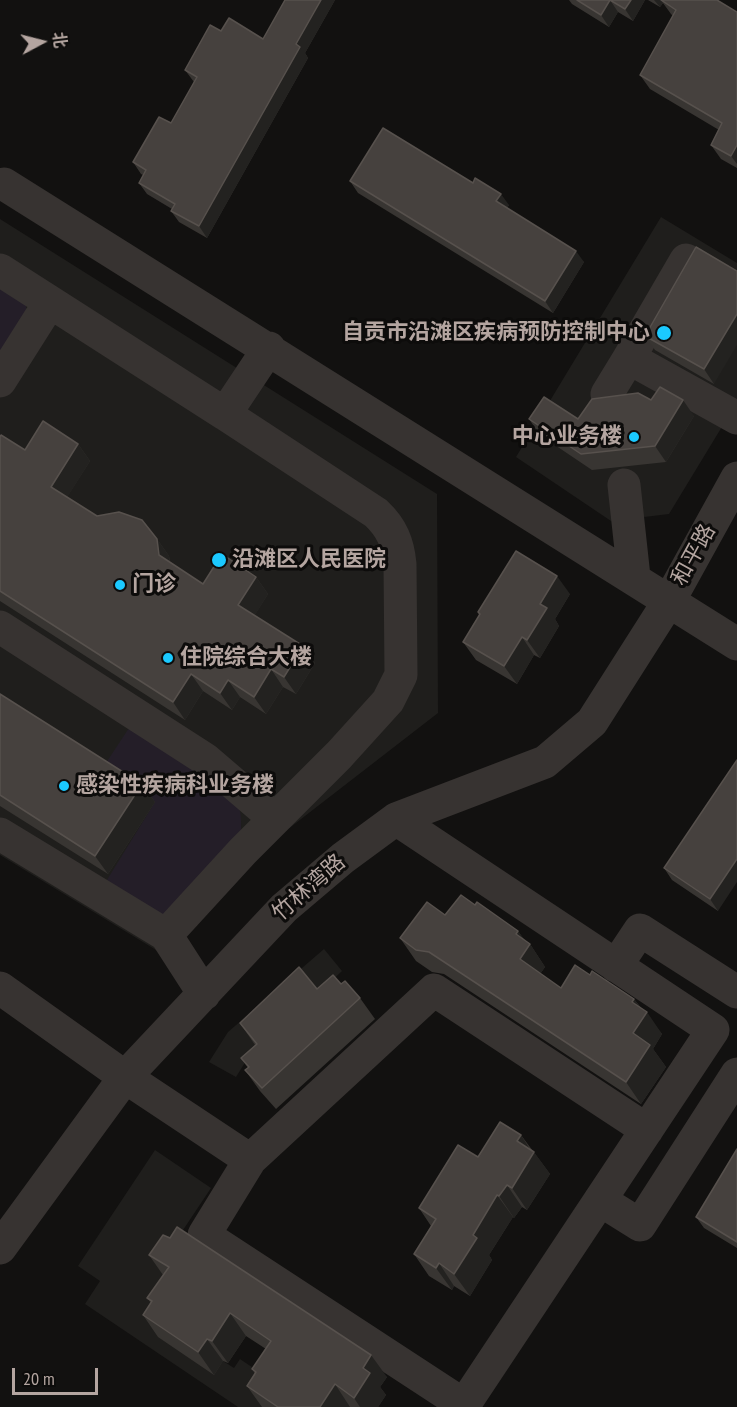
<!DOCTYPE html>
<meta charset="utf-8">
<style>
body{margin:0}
#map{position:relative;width:737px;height:1407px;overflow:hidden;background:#121110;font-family:"PT Sans Narrow","Noto Sans SC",sans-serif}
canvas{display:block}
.north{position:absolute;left:12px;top:12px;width:60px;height:60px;-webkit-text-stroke:4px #0d0c0b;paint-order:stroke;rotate:83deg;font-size:16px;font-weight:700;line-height:24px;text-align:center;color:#b4a5a0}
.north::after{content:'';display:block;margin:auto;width:21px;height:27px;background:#b4a5a0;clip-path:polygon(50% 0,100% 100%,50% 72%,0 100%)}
.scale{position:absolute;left:12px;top:1368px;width:86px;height:27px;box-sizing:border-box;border:3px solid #b4a5a0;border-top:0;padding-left:8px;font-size:18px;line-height:21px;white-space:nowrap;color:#b4a5a0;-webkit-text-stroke:4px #0d0c0b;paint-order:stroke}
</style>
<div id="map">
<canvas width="737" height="1407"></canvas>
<div class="north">北</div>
<div class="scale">20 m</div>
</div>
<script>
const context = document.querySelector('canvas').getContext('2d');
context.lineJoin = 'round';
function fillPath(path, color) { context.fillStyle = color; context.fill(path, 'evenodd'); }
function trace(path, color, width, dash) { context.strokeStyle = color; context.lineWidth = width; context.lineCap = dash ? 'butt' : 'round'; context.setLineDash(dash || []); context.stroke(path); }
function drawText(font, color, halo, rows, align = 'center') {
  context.font = font + ' "PT Sans Narrow","Noto Sans SC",sans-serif'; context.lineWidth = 6; context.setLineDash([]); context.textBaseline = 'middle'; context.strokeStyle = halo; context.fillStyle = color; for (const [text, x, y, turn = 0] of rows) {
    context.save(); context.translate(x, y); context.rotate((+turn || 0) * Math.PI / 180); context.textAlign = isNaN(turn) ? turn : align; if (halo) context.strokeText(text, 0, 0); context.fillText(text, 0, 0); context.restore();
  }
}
const built = new Path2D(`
 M661 217 737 263V402L669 514 611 521 516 457Z
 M0 219 437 494 438 713 274 840 161 953 0 855Z
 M324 949 342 971 259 1050 251 1053 236 1077 209 1062 228 1032Z
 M155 1150 211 1188 169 1251 214 1374 223 1361 234 1368 240 1359 274 1382 264 1407H238L85 1304 100 1281 78 1266Z`);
const green = new Path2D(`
 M0 284 26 301V315L0 361Z
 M129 728C149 741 226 785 236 801 242 811 241 821 241 833L159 921 102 888 155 802 102 769Z`);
const minor = new Path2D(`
 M4 184 737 644
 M686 260 629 358 737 418
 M0 270 225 414
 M0 381 50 302
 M607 394 629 358
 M624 485 634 577
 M0 627 205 759 275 819
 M396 819 713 1030 464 1405 204 1235 250 1160 434 990 647 1130
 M0 834 166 935 243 851 339 755 388 701 401 675 400 564C398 543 392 528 376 513L225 414 269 348
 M166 935 204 994
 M616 966 640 930 737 992
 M0 988 125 1077 250 1160
 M600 1200 640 1225 737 1074
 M0 1248 125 1077 284 908 343 858 396 819 545 762 592 722 669 601 737 478`);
const wall = new Path2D(`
 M285 0H335L305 53 308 58 207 238 179 222 171 211 172 209 147 194 139 183 143 175 141 174 133 162 171 123 194 82 185 70 221 31 263 39Z
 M569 0H645L633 21 618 12 609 27 572 4Z
 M648 0H717L737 12V168L721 159 711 145 719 130 650 89 640 75 673 16 671 14 663 3 660 7Z
 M350 181 509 205 507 208 584 262 553 313 358 193Z
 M696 247 714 384 655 350 645 336Z
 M651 400 694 416 666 462 592 470 540 435 529 419H578Z
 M0 437 25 450 78 444 90 461 67 497 97 516 157 539 169 556 170 562 203 584 256 577 268 594 254 616 303 646 315 663 296 694 283 687 266 714 240 697 232 710 203 691 185 720 0 601Z
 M570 594 555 619 559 626 540 658 534 655 517 684 476 660 463 642 479 615 478 612Z
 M0 694 142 784 155 802 108 874 0 806Z
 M737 760 718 911 672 880 664 868Z
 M475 905 518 931 525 941 530 944 545 967 540 974 561 988 590 975 634 999 662 1034 653 1049 666 1067 641 1104 444 974 432 972 416 961 400 938 445 915Z
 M341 984 360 998 375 1019 276 1109 260 1091 245 1070 248 1068 241 1058 255 1045 240 1023 317 989Z
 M521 1135 550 1174 527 1210 522 1207 514 1218 513 1217 489 1255 492 1260 470 1296 454 1286 452 1290 429 1276 414 1254 431 1226 419 1208 478 1157Z
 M737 1149V1248L704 1228 696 1217Z
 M149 1255 387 1377 380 1387 386 1395 378 1407H262L247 1386 255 1374 252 1369 266 1349 246 1336 228 1363 223 1361 214 1375 158 1337 143 1315 151 1303 147 1298 163 1275Z`);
const shadedWall = new Path2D(`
 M321 0H335L305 53 308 58 207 238 199 226 296 44Z
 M610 0 618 12 609 27 601 15Z
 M631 0H645L633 21 625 9Z
 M654 0H664H661L663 3 660 7Z
 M737 145V164L731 156Z
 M501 194 509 205 504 213 496 201Z
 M576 251 584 262 553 313 545 301Z
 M737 314V345L714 384 704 369Z
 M683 400 694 416 666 462 655 446Z
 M78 444 90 461 63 504 51 487Z
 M157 539 169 556 171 572 159 555Z
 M557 576 570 594 555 619 559 626 540 658 527 640 540 604Z
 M256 577 268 594 250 623 238 605Z
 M522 637 534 655 517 684 504 666Z
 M303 646 315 663 296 694 284 677Z
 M271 669 283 687 266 714 254 697Z
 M191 674 203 691 185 720 173 702Z
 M228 680 240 697 232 710 220 693Z
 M142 784 155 802 108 874 95 856Z
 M737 859V882L718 911 710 899Z
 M518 931 529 946 530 944 545 967 535 981 520 959 516 934Z
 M634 999 645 1014 647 1012 662 1034 653 1049 666 1067 641 1104 626 1082 633 1033 632 1002Z
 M521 1135 533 1154 534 1152 550 1174 527 1210 512 1188 517 1141Z
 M507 1185 522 1207 514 1218 499 1196Z
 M497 1195 513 1217 489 1255 492 1260 470 1296 454 1274 473 1235Z
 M439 1263 454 1286 452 1290 436 1268Z
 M230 1313 246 1336 228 1363 212 1341Z
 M207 1339 223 1361 214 1375 198 1352Z
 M371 1355 387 1377 380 1387 386 1395 378 1407H360L354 1398 363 1368Z
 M335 1384 350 1407H320Z`);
const building = new Path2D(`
 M285 0H321L296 44 300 47 199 226 171 211 175 204 139 183 146 170 133 162 159 117 171 123 197 77 185 70 210 25 221 31 229 18 263 39Z
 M577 0H631L625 9 610 0 601 15Z
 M661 0H717L737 12V145L731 156 711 145 722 123 640 75 676 10Z
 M383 128 473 183 475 178 501 194 496 201 576 251 545 301 350 181Z
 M696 247 737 271V314L704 369 645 336Z
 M660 387 683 400 655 446 581 454 529 419 544 397 578 419 592 399 638 393 651 400Z
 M43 421 78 444 51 487 97 516 119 512 142 520 157 539 159 555 203 584 222 554 256 577 238 605 303 646 284 677 271 669 254 697 228 680 220 693 191 674 173 702 0 591V437L1 435 25 450Z
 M516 551 557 576 540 604 547 608 527 640 522 637 504 666 463 642 480 614 478 612Z
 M0 694 142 784 95 856 0 795Z
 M737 760V859L710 899 664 868Z
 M461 895 475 905 477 902 518 931 516 934 530 944 520 959 561 988 575 965 590 975 592 971 634 999 632 1002 647 1012 633 1033 650 1045 626 1082 429 952 416 950 400 938 427 902 445 915Z
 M299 967 317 989 333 975 341 984 345 981 360 998 262 1088 245 1070 249 1067 241 1058 257 1044 240 1023Z
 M500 1122 521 1135 517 1141 534 1152 512 1188 507 1185 499 1196 497 1195 473 1235 477 1238 454 1274 439 1263 436 1268 414 1254 436 1219 419 1208 458 1145 478 1157Z
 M737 1149V1242L696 1217Z
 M177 1227 371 1355 363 1368 370 1373 354 1398 335 1384 320 1407H278L247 1386 256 1372 252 1369 271 1341 230 1313 212 1341 207 1339 198 1352 143 1315 152 1301 147 1298 169 1267 149 1255 163 1235 170 1238Z`);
const markers = [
 [664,333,8,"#1bc9ff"],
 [634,437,6,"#1bc9ff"],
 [219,560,8,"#1bc9ff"],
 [120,585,6,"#1bc9ff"],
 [168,658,6,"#1bc9ff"],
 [64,786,6,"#1bc9ff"]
];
const poiNames = [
 ["自贡市沿滩区疾病预防控制中心",650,333,"right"],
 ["中心业务楼",622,437,"right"],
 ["沿滩区人民医院",232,560],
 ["门诊",132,585],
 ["住院综合大楼",180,658],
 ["感染性疾病科业务楼",76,786]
];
const streetNames = [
 ["和平路",694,555,-61],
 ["竹林湾路",309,888,-41]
];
fillPath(built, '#1f1e1c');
fillPath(green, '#241e28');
trace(minor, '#373331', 33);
fillPath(wall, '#383532');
fillPath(shadedWall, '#232220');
fillPath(building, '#46413e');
trace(building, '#57514d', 1.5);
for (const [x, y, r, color] of markers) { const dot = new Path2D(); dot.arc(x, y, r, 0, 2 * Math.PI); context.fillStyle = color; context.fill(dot); trace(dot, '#0d0c0b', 2); }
drawText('bold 22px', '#b4a5a0', '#0d0c0b', poiNames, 'left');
drawText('22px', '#b4a5a0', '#0d0c0b', streetNames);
</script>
